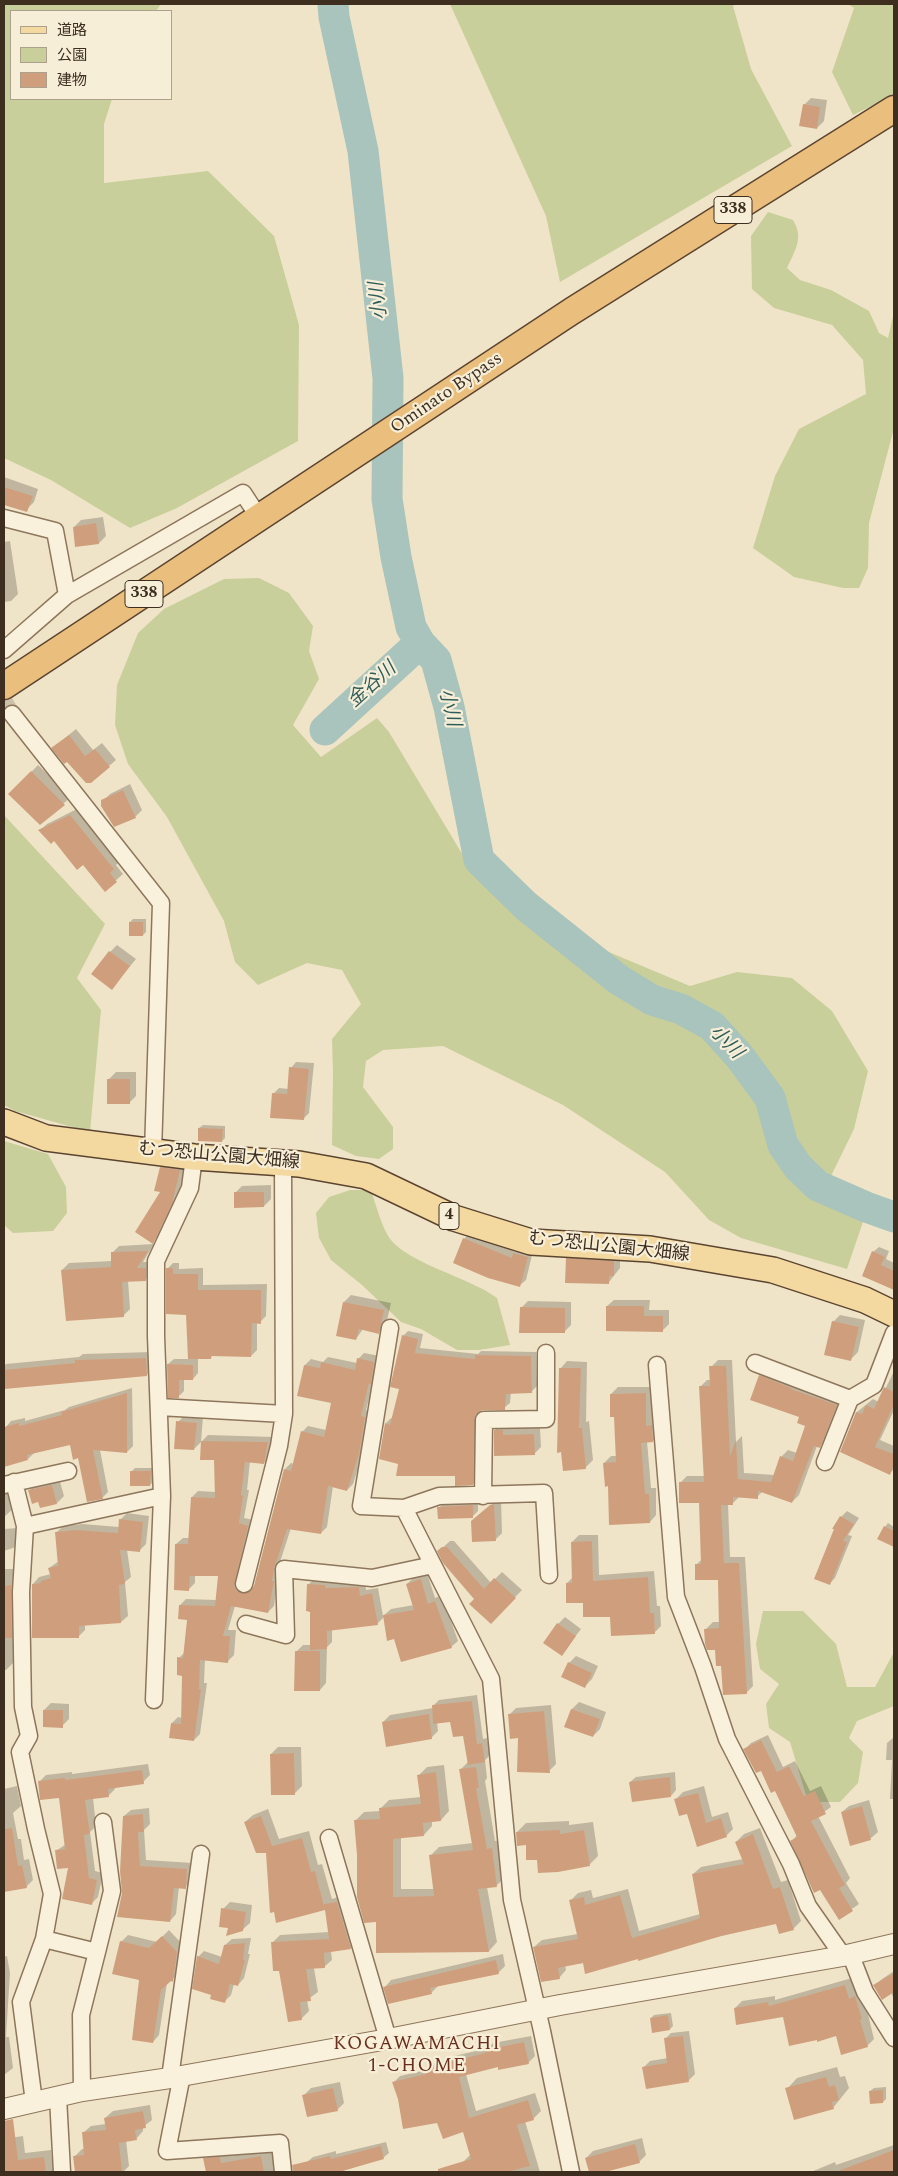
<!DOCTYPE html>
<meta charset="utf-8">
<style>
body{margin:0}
#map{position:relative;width:898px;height:2176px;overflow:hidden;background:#f0e4c8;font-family:Spectral,"Noto Sans JP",serif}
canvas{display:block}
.frame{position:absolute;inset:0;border:5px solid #3d2e20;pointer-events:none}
.legend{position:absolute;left:10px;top:10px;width:162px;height:90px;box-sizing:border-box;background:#f7eed8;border:1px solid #ada18e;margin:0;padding:6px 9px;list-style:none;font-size:15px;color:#3d2e20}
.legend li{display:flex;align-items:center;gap:10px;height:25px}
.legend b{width:25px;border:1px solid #ada18e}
</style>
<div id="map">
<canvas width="898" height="2176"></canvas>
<div class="frame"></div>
<ul class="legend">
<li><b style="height:6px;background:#f3d9a0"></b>道路</li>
<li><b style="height:14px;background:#c9cf9b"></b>公園</li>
<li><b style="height:14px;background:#cf9f7d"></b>建物</li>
</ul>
</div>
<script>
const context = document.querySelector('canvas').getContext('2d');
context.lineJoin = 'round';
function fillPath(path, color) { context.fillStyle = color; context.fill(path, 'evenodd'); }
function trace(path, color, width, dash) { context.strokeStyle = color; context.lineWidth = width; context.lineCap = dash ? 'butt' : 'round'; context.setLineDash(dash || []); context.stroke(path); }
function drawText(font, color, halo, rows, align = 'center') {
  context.font = font + ' Spectral,"Noto Sans JP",serif'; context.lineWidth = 4.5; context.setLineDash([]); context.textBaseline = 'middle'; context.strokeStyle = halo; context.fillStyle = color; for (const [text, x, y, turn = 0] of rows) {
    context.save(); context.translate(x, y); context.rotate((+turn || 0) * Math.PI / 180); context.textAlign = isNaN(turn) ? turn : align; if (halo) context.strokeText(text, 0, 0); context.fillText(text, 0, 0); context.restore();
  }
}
const green = new Path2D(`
 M4 4H161L156 11H11V99H112L104 124V183L208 171 274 236 299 325 298 441 177 508 130 528 51 480 4 458Z
 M450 4H736L733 6 751 69 792 146 560 282 546 216Z
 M848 4H894V95L853 115 832 72 854 8Z
 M768 212 793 220C804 237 795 251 787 268L800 280 831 290 869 311 879 333 888 338 894 312V428L869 523 868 568 859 588H843L794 577 753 548 775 476 799 429 866 394 863 360 832 325 774 308 752 289 751 236Z
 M259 578 289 593 313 626 309 651 319 679 293 725 321 757 377 718 389 732 476 877 542 924 690 986 737 972 792 978 832 1011 868 1071 854 1129 831 1176 869 1204 847 1269 741 1238 709 1220 665 1172 563 1105 443 1046 383 1050 366 1061 363 1087 393 1127V1149L379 1159 356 1156 332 1145 333 1073 332 1039 361 1004 342 970 307 963 258 985 235 962 224 921 167 817 128 764 115 725 117 685 138 633 164 609 224 579Z
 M4 815 105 924 77 978 101 1010 90 1132 15 1111 4 1105Z
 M4 1141 48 1154 66 1187 67 1213 53 1231 13 1233 4 1225Z
 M350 1190H371C376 1205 380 1221 387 1234 401 1262 470 1277 497 1298L510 1345 479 1350H457L421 1329 401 1322 362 1285 331 1260 319 1238 316 1213 329 1197Z
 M763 1611H803L836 1644 847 1687H875L894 1652V1706L857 1721 849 1738 863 1752 858 1783 840 1802H808L790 1742 769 1728 766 1704 779 1684 760 1669 756 1644Z`);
const shadow = new Path2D(`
 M811 98 827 100 824 121 817 128 804 105Z
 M4 477 38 489 34 502 28 508 4 500Z
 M103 517 106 536 99 543 74 527 81 520Z
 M10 541 18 594 11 601 4 602V542Z
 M76 729 93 750 102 743 116 760 109 766 67 760 53 748Z
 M38 765 71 797 41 823 10 794Z
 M130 784 142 810 135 817 103 801 110 794Z
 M77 809 120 861 116 865 123 874 105 890 84 863 40 830 47 824Z
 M133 919H146V932L143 935 130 922Z
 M117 945 136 959 112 988 110 952Z
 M296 1062 314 1063 309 1113 303 1119 273 1094 279 1088 289 1089 291 1068Z
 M116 1072H136V1096L129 1103 109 1079Z
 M203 1125 225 1126V1138L222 1141 199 1128Z
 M169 1161 187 1163 178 1196 159 1235 153 1242 162 1192V1168Z
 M271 1185V1199L264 1206 235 1193 242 1186Z
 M469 1234 516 1252 520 1248 533 1251 526 1280 520 1285 464 1239Z
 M154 1244 143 1262H152V1273L145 1280H128L130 1309 123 1316 62 1270 69 1263 112 1261V1253L119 1246Z
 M879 1247 889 1251 886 1259 894 1263V1289L863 1276 873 1252Z
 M574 1252 620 1255V1268L609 1282 567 1259Z
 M173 1263H179V1269L203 1268V1285L267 1284 266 1316 260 1322H257V1350L251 1356 213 1355 211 1358H198V1373L193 1379H184V1391L178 1397 168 1364 174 1359H189L187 1314 167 1269Z
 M351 1295 391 1303 386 1325 379 1332 363 1329 356 1339 344 1302Z
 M614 1300H650L649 1310H669V1324L662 1331 607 1306Z
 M528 1301 571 1302V1325L564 1332 521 1308Z
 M840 1315 865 1320 858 1352 851 1359 833 1322Z
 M408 1331 423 1334 420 1348 478 1354 481 1351 536 1352 537 1386 532 1391 511 1392 510 1403 504 1408 483 1409 480 1411 478 1479 473 1484 457 1474 400 1463 386 1423 391 1418 393 1419 401 1388 403 1336Z
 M152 1352 153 1368 147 1375 4 1387V1366L6 1364 79 1357 83 1354Z
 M364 1353 380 1356 366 1410 371 1411 365 1447 353 1484 347 1490 333 1486 327 1527 321 1533 291 1528 280 1562 274 1606 268 1612 235 1606 228 1630H236L234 1655 228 1661 205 1659 204 1683H207L200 1734 194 1740 172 1723 178 1717 182 1718 183 1674 179 1658 185 1652 188 1618 180 1605 186 1599 216 1600 219 1575H195V1583L189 1589 176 1544 183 1538H190L192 1497 198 1491 216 1492 215 1459 202 1441 208 1435 274 1437 270 1457 264 1463 250 1461 247 1490H249L244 1518 254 1520 243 1586 254 1588 285 1469 291 1463 294 1464 302 1432 308 1426 326 1430 332 1402 305 1365 311 1359 323 1362 328 1357 357 1363 358 1359Z
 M718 1360H732L736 1442 742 1436 744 1473 775 1475 781 1457 788 1450 797 1453 807 1425 760 1376 767 1369 843 1398 826 1440 819 1447 817 1446 799 1495 792 1502 763 1491 757 1497 740 1496 732 1504H728L730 1557H745L753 1686 746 1693 722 1665 706 1629 713 1622H720L719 1578 696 1565 702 1559 700 1502 680 1483 687 1476H705L700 1387 707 1380H711V1367Z
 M567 1361 587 1362 586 1422 589 1421 593 1460 586 1467 564 1470 561 1368Z
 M894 1371V1410L880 1440 894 1446V1469L890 1473 842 1451 857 1412 873 1399 879 1402Z
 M618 1387H653V1419H658L660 1434 653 1441H647L651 1488H656V1515L650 1522 609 1485 604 1463 611 1456H617L615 1416 611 1394Z
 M132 1388 133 1446 127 1452 100 1450 108 1492 102 1498 71 1443 34 1453 28 1459 5 1428 11 1421 25 1418V1421L65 1410 69 1407Z
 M185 1415 203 1417 201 1442 194 1449 178 1422Z
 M502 1423H510L509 1428H540L541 1447 534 1454 495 1430Z
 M135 1468H153V1482L150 1485 132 1471Z
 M59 1478 64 1496 57 1503 41 1507 39 1500 30 1490 36 1483Z
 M4 1484 10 1487 14 1508 4 1517Z
 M499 1498H501L502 1533 495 1540 480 1515Z
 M478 1500V1511L472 1517 439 1508 444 1502Z
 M847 1511 859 1518 848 1535 852 1536 835 1578 829 1584 841 1517Z
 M127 1513 149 1516 146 1544 139 1551 127 1550 131 1577 125 1582 128 1616 121 1622 85 1625V1630L78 1637 33 1584 39 1577 51 1574 49 1568 59 1561 57 1532 63 1526 83 1524 119 1527 120 1520Z
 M888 1523 894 1527 893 1545 885 1527Z
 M18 1528 21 1541 13 1548 4 1551V1529Z
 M579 1535H598L599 1575 654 1571 657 1606H660L661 1626 654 1633 611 1616 584 1602 567 1583 573 1577 572 1542Z
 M450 1541H454L491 1583 502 1572 522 1590 491 1622 476 1599 439 1551Z
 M4 1569H19L14 1662 6 1670H4Z
 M427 1573 435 1598 442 1595 458 1641 451 1647 395 1638 384 1617 377 1624 332 1629V1642L327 1647 326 1683 320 1690 296 1652 303 1645H311V1610L308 1585 314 1579 365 1581 366 1590 378 1588 383 1616 391 1609 414 1605 407 1584 414 1577Z
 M565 1617 581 1629 562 1654 558 1624Z
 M576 1656 598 1666 592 1679 585 1686 569 1663Z
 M477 1695 483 1739 487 1738 490 1755 485 1760 487 1778 485 1781 495 1841 501 1840 505 1877 496 1886 487 1887 497 1942 489 1951 377 1921 358 1855 355 1821 364 1812 381 1811 380 1809 389 1800 421 1797 418 1776 427 1767 444 1765 449 1811 441 1820 432 1821V1826L424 1835 401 1837V1889H434L430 1856 439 1847 473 1843 460 1770 469 1761 464 1735 451 1720 437 1722 438 1731 431 1738 383 1722 390 1715 433 1708V1706L439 1700Z
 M579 1702 606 1712 600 1729 593 1736 566 1726 572 1709Z
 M51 1703 69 1704V1719L62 1726 44 1710Z
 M551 1705 556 1764 549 1771 509 1715 516 1708Z
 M768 1735 783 1767 795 1761 810 1791 821 1786 831 1807 818 1816 850 1878 846 1883 859 1904 839 1918 792 1841 797 1835 776 1789 745 1749 751 1743Z
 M894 1737V1799H890L892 1760H886L887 1743Z
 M278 1747H301L302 1786 295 1793 271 1754Z
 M148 1764 150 1775 143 1782 115 1786V1789L108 1796 93 1798 96 1826 90 1832 95 1871 103 1873 98 1897 91 1904 69 1867 56 1851 66 1844 61 1796 39 1782 46 1775 72 1772V1774Z
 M675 1772 676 1790 671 1796 630 1782 636 1777Z
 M17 1786 21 1806 13 1813 18 1839H21L24 1860 29 1859 33 1880 26 1887 4 1891V1789Z
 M704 1786 712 1817 728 1812 733 1829 726 1836 688 1813 676 1799 683 1792Z
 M869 1800 878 1832 871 1838 851 1844 842 1812 849 1806Z
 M149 1808 150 1824 144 1830 146 1860 193 1863 192 1881 185 1887H179L176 1914 170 1921 123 1893 124 1816 131 1810Z
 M268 1809 279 1839 309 1831 318 1865 322 1864 332 1899 345 1895 358 1940 351 1948 331 1951 332 1960 324 1967 314 1968 318 1992 307 2000 309 2011 301 2019 280 1970 273 1942 280 1935 329 1932 326 1908 267 1852 245 1822 253 1815Z
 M569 1821V1825L593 1822 598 1856 589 1865 539 1859 517 1832 526 1823Z
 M760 1828 781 1882 788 1880 801 1921 793 1929 777 1922 638 1957 565 1965 566 1970 559 1978 534 1947 542 1940 578 1934 571 1900 578 1893 591 1890 593 1898 628 1889 639 1931 700 1914 693 1874 701 1867 743 1859 736 1842 744 1834Z
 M230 1902 252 1905 250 1923 242 1930 230 1927 223 1909Z
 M169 1930 183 1945 179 1974 167 1983 159 2035 153 2042 140 1979 121 1942 128 1935 157 1942Z
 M251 1938 248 1954H250L244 1978 238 1985 234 1984 231 1995 225 2001 212 1994 198 1957 204 1951 222 1957 225 1945 232 1939Z
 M503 1954 505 1966 498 1973 438 1986 431 1993 385 1987 391 1980Z
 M7 1956 10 1973 6 2037H9L13 2068 4 2075V1957Z
 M894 1971V1999L891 1993 875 1985 882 1979Z
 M852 1978 856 1993 862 1990 874 2039 867 2046 784 2015 735 2008 742 2001 775 1996V2000Z
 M671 2013 673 2026 670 2029 651 2018 654 2015Z
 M689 2031 695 2074 689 2080 643 2068 650 2061 668 2058 665 2039 671 2033Z
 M531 2036 535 2056 528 2063 499 2066 466 2074 476 2111 535 2093 541 2111 533 2119 525 2121 540 2172H466L463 2162 471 2154 464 2130 438 2122 399 2099 393 2083 400 2076 430 2069 434 2064 450 2060 454 2056 489 2048 493 2043Z
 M837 2067 840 2077 845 2076 849 2088 833 2108 787 2089 797 2078Z
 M340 2082 344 2103 337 2110 304 2095 311 2088Z
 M886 2087V2099L883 2102 870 2091 874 2088Z
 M150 2105 152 2120 143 2127V2131L136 2139 126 2140 129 2166 123 2172H77L75 2156 82 2149H85L83 2133 91 2126 106 2124 105 2118 113 2111Z
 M23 2136 25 2153 51 2150 53 2172H6L4 2144 10 2138Z
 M642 2138 646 2155 639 2162 600 2172H590L586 2158 593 2151Z
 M386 2142 389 2153 383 2158 339 2172H310L307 2162 313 2157 336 2151V2154Z
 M274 2143 279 2172H207L205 2159 218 2146Z
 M894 2145V2172H811L835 2162 836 2165Z`);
const river = new Path2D(`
 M333 4 334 17 363 151 388 378 387 499 396 557 411 627 420 643 436 660 449 707 479 860 526 906 619 980 652 1000 681 1009 712 1026 740 1057 770 1098 783 1145 798 1167 818 1186 866 1207 894 1217
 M325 730 420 643`);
const building = new Path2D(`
 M803 104 820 107 817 129 799 126Z
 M4 487 33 496 27 512 4 505Z
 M96 523 99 544 75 547 73 527Z
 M69 735 85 756 95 749 110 767 91 783H86L67 762 64 764 51 748Z
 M31 771 65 805 40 825 8 794Z
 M123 790 136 818 114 827 101 806V800Z
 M70 815 114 869 110 873 117 882 105 892 83 865 77 870 54 841 51 844 38 830Z
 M129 922H143V936H129Z
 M109 951 130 966 112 990 91 974Z
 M289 1067 309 1069 304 1120 270 1118 272 1093 287 1094Z
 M107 1079H130V1104H107Z
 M198 1128 223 1129 222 1142 198 1141Z
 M160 1167 180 1170 172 1204 153 1244 135 1232 160 1192 154 1191Z
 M234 1192H264V1207L234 1208Z
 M463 1238 512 1258 513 1253 528 1257 520 1287 488 1278 453 1263Z
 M148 1251 137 1268H146V1281L122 1282 124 1317 66 1321 61 1270 111 1267V1252Z
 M872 1251 885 1257 881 1265 894 1271V1290L862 1276Z
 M566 1258 614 1261V1276H609V1284L565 1283Z
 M166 1268H173V1274H198V1290H261V1324L252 1323 251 1357 211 1356V1359H188L186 1315 166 1314Z
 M343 1302 384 1310 379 1334 359 1329 356 1340 336 1336Z
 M606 1306H644V1316H663V1332L606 1331Z
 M520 1307 565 1308V1333H519Z
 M832 1321 859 1327 851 1361 824 1355Z
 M402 1335 418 1339 415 1353 475 1359V1355L531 1356 532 1393 506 1394 505 1410H483L475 1415 473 1485 455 1486V1476H396L398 1464 379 1459 385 1423 390 1425 399 1389 390 1387Z
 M146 1358 147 1376 4 1389V1370L75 1363V1360Z
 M357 1358 374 1362 371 1384 369 1383 361 1416 365 1417 359 1454 347 1491 328 1486 321 1534 287 1529 274 1569 272 1581H274L268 1613 231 1606 223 1636H230L228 1663 200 1660 199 1689H201L194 1741 169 1738 171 1723 181 1724 182 1676 177 1675V1657L183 1658 187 1620 178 1619 179 1605 215 1606 218 1576H190L189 1591 174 1590 175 1544H188L191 1497 215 1498 214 1460H200L201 1441 268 1442 264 1464 245 1462 241 1495 243 1496 239 1523 248 1526 234 1586 237 1591 247 1593 254 1586 284 1469 291 1471 301 1431 324 1437 331 1403 297 1396 304 1365 320 1368 321 1362 355 1370Z
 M167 1364 193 1365V1380H179V1398H168Z
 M709 1366H726L730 1456 736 1440 738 1479 771 1482 780 1456 793 1461 805 1426 797 1423 799 1417 750 1400 759 1375 791 1388V1389L837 1405 820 1448 814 1446 792 1503 758 1491V1499L733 1497V1505H721L724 1563H739L747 1694 723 1695 721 1666H716L715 1650H707L705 1644 704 1629 719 1628 718 1580H695V1564H701L699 1503H679V1482H704L699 1386H710Z
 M559 1368H581L579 1428H582L586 1469 563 1471 561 1452 557 1453Z
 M884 1387 894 1392V1404L875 1447 894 1454V1465L890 1475 840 1452 856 1412 862 1414 866 1405 874 1409Z
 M127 1393V1453L93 1450 103 1499 87 1502 78 1458 73 1460 70 1445 27 1455 28 1460 4 1467V1427L19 1423V1426L62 1415 61 1412Z
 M646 1393V1426L652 1425 653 1442 641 1443 645 1494H649L650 1523 609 1525 608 1486 605 1487 603 1463 616 1462 614 1417H610V1394Z
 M176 1421 197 1423 194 1450 174 1449Z
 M494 1430H503V1435L534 1434 535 1455 494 1456Z
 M130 1471H151L150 1486H130Z
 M52 1485 57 1504 40 1508 38 1502 32 1504 28 1490Z
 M494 1504 496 1541 472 1542 471 1521 490 1505Z
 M473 1505V1518L438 1519 437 1507Z
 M840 1516 854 1524 843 1541 847 1542 830 1585 814 1579 834 1529H832Z
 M119 1519 143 1522 140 1552 120 1550 125 1584 119 1585 121 1623 79 1626V1638H32V1584L41 1583V1581L51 1578 48 1568 58 1566 55 1532 76 1530 118 1533Z
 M884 1526 894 1531V1547L877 1539Z
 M592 1541 593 1581 648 1577 650 1613H654L655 1634 611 1636 610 1617H583V1603H566V1583H572L571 1542Z
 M442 1547H447L484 1589 494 1578 516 1598 491 1624 469 1604 474 1599 443 1563 437 1551Z
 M421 1579 428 1604 435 1601 452 1648 401 1662 394 1639 387 1641 383 1615 414 1610 406 1584Z
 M307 1584 325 1585V1588L359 1587 360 1596 372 1593 378 1625 327 1631V1649L310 1650V1612L306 1611Z
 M11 1585 12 1638H4V1586Z
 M557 1623 576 1636 562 1656 543 1643Z
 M295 1651H320V1691H294Z
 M568 1662 592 1673 585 1688 561 1677Z
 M472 1701 477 1744 482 1743 485 1762 468 1765 463 1736 453 1737 450 1722 433 1724 432 1705Z
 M571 1709 600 1719 593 1737 564 1727Z
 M43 1710H63V1728L43 1727Z
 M544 1711 550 1773 517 1772 518 1738 510 1739 508 1714Z
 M429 1714 432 1739 386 1747 382 1722Z
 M761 1740 777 1772 789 1766 804 1796 815 1791 826 1814 811 1821 845 1885 839 1888 853 1911 839 1920 820 1890 814 1893 790 1841 797 1837 775 1791 771 1793 761 1771 756 1773 743 1749Z
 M294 1753 295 1795H271L270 1754Z
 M476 1767 479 1788H476L487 1849 492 1848 497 1887 478 1889 489 1952 376 1953V1922L364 1923 357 1897V1855L354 1820 380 1819 379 1808 421 1804 417 1775 436 1772 441 1821 423 1823 424 1836 393 1839V1897L434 1896 429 1855 473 1850 459 1769Z
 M142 1770 144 1784 108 1789 109 1797 85 1800 90 1834 84 1835 89 1878 97 1880 92 1905 62 1899 68 1868 57 1869 55 1850 65 1849 59 1798 40 1800 38 1781 65 1778V1780Z
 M670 1777 671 1797 632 1802 629 1782Z
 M698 1793 706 1823 721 1818 727 1837 697 1847 687 1814 679 1816 674 1799Z
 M862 1806 871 1840 850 1846 841 1812Z
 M143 1814 144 1832H138L140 1866 187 1869 186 1889 174 1888 170 1922 117 1917 122 1893 120 1871 123 1816Z
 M261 1816 272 1846 302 1838 311 1872 315 1871 324 1906V1904L337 1902 351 1949 324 1953 325 1968 306 1969 311 2001 300 2002 302 2020 288 2022 279 1971H273L271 1942 329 1939 325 1910 276 1923 274 1912 270 1913 266 1853H256L244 1822Z
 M12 1828 18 1866 22 1865 27 1888 4 1892V1829Z
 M560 1830V1834L584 1830 590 1866 558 1872 538 1873 537 1860H526V1845L517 1846 516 1832Z
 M753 1834 773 1889 780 1887 794 1930 779 1934 776 1924 721 1936 638 1961V1959L585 1974 583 1963 558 1968 560 1979 541 1982 533 1947 578 1939 569 1900 584 1897 585 1905 620 1895 632 1938 695 1920 700 1918 692 1874 744 1864 735 1842Z
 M221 1908 246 1912 243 1931 226 1936 228 1928 219 1927Z
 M162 1936 177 1952 173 1982 171 1981 161 1990 153 2043 132 2040 139 1980 112 1974 120 1941 149 1948Z
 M245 1943 243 1960H245L238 1986 230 1984 225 2003 210 1999 211 1995 192 1989 197 1956 219 1964 224 1945Z
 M496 1960 499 1974 430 1988 432 1994 388 2004 383 1987Z
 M894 1973V1992L882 2000 873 1985Z
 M845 1985 849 1999 855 1996 862 2019 860 2020 868 2047 841 2055 836 2036 817 2042V2040L789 2046 783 2017 736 2025 734 2008 768 2002 769 2006Z
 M668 2015 670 2030 652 2033 650 2018Z
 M683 2036 689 2082 646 2089 642 2067 667 2063 664 2038Z
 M524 2042 529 2064 498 2070V2067L459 2077 469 2118 528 2100 534 2120 517 2125 530 2166 507 2172H438V2169L471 2159 463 2132 443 2139 437 2123 403 2129 398 2099 392 2082 426 2074 425 2071 446 2065V2063L485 2053V2050Z
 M826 2077 829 2087 835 2085 839 2100 832 2102 834 2109 794 2120 785 2088Z
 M333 2088 338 2111 307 2117 302 2095Z
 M883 2090V2103L870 2104 869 2091Z
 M143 2111 146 2128 135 2130 137 2140 119 2143 122 2172H75L73 2156 84 2155 82 2132 106 2130 104 2118Z
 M13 2119 18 2160 44 2157 46 2172H4V2121Z
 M635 2144 640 2163 605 2172H589L585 2158Z
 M381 2146 384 2159 339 2172H293L292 2165 330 2156 331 2159Z
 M894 2150V2172H838V2171Z
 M261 2156 264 2172H206L203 2158 220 2157 221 2163Z`);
const minorTunnel = new Path2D(`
 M4 700 12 714`);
const minor = new Path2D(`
 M4 518 55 531 67 595
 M4 650 67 595 243 493 260 519
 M12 714 161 903 153 1152
 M390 1328 361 1506 404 1508 491 1679 512 1900 542 2031 571 2172
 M755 1363 850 1399
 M657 1365 676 1597 703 1667 727 1739 791 1864 808 1906 843 1956
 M159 1407 284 1414 283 1163
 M825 1462 850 1399 874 1385 894 1333
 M14 1482 25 1526
 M4 1485 68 1471
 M483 1496 484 1420 546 1419V1353
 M404 1508 439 1496 544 1493 549 1575
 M244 1584 279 1446 284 1414
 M246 1624 286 1635 284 1569 372 1578 433 1565
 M154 1700 162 1496
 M329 1838 388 2039
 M44 1939 97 1952 81 2015 82 2091
 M97 1952 112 1891 103 1822
 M850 1953 865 1992 894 2038
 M182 2075 167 2151 280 2143 283 2172
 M170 2078 201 1854
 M58 2097 62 2172
 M34 2102 21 2002 44 1939 52 1894 36 1829 20 1752 29 1736 23 1707 21 1592 25 1526 162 1496 156 1336V1261L190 1188 194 1157`);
const tertiary = new Path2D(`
 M4 2109 82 2091 170 2078 388 2039 560 2005 843 1956 894 1944`);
const primary = new Path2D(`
 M4 1122 46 1138 194 1157 299 1164 366 1176 454 1218 531 1242 650 1249 773 1270 865 1300 894 1314`);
const trunk = new Path2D(`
 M4 686 572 311 894 109`);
const shields = [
 [733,210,38],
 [144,594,38],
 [449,1216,20]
];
const shieldNames = [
 ["338",733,210],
 ["338",144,594],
 ["4",449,1216]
];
const streetNames = [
 ["Ominato Bypass",447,394,-34],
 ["むつ恐山公園大畑線",219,1157,5],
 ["むつ恐山公園大畑線",609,1248,6]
];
const waterNames = [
 ["小川",380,301,-96],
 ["金谷川",373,686,-42],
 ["小川",448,708,77],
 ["小川",725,1043,46]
];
const neighbourhoodNames = [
 ["KOGAWAMACHI",417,2045],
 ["1-CHOME",417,2067]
];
fillPath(green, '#c9cf9b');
fillPath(shadow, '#0003');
trace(river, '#a9c4bc', 31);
fillPath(building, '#cf9f7d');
trace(minorTunnel, '#ccc0a6', 16, [16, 8]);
trace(minor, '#8d765c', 19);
trace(tertiary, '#8d765c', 22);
trace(primary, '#5b4430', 28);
trace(trunk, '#5b4430', 29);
trace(minor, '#faf1dc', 16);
trace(tertiary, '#faf1dc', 20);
trace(primary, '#f3d9a0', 25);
trace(trunk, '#eabe7c', 26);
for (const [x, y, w] of shields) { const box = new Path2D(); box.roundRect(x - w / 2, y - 13.5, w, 27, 4); context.fillStyle = '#f7eed8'; context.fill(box); trace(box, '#3d2e20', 1); }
drawText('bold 16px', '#3d2e20', null, shieldNames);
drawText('18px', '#3d2e20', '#f7eed8', streetNames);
drawText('italic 19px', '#2f5d5a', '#f7eed8', waterNames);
context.letterSpacing = '1px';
drawText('19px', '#6b2e1e', '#f7eed8', neighbourhoodNames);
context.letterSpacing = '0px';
</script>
